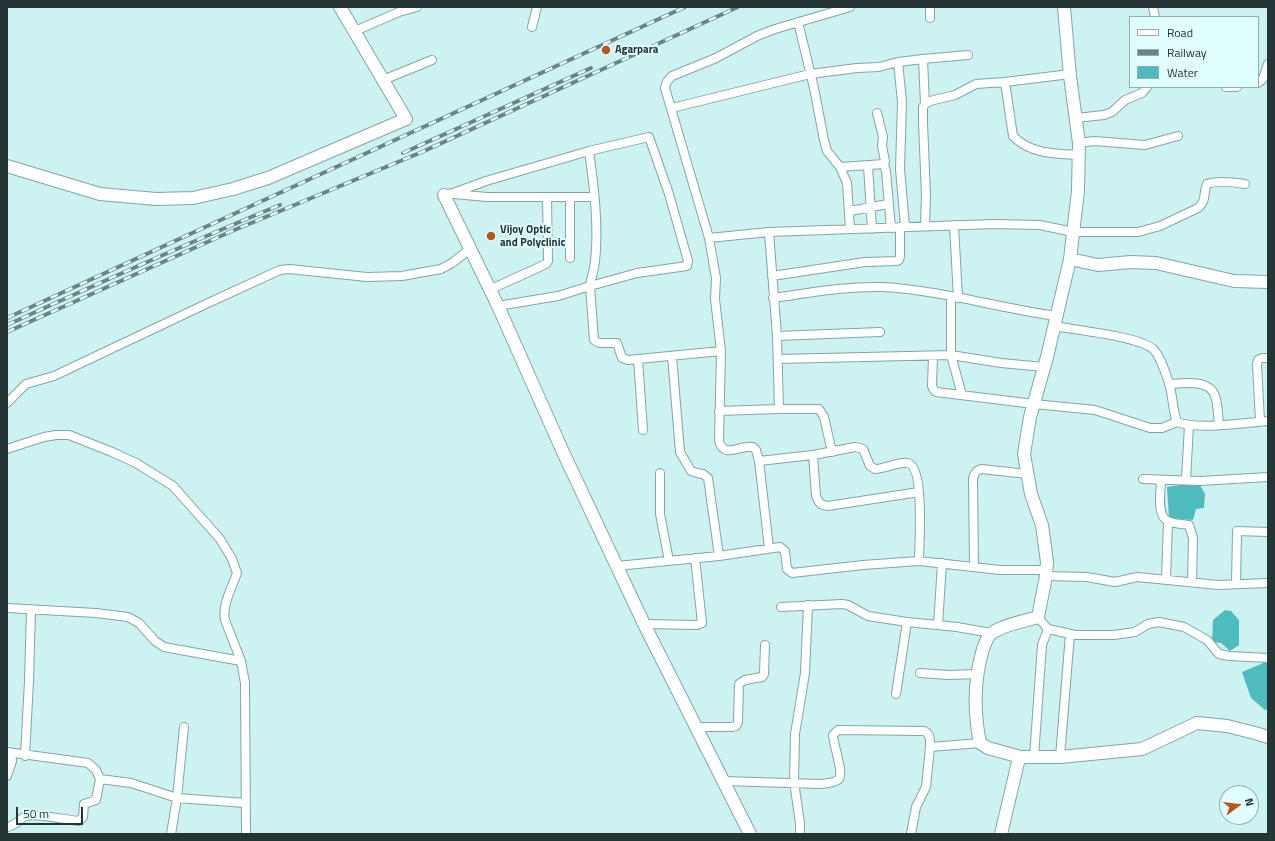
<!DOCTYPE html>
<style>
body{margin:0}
#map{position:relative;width:1275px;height:841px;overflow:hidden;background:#cdf2f2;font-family:"Titillium Web",sans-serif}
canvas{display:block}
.frame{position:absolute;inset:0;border:8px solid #253434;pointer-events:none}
.legend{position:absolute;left:1129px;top:16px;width:130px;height:72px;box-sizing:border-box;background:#e0fefe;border:1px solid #95adad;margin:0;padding:5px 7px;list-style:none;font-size:12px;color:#253434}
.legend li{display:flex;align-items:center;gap:8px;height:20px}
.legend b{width:20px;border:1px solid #95adad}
.north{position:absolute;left:1219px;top:785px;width:40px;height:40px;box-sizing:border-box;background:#e0fefe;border:1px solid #95adad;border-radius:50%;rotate:75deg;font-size:11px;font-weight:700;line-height:16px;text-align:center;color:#253434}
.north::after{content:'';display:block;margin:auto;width:14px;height:18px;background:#b8561a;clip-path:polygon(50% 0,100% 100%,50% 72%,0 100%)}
.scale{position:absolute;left:16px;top:807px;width:67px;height:18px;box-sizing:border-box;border:2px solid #253434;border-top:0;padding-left:5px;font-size:12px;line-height:14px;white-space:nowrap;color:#253434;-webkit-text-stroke:3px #e0fefe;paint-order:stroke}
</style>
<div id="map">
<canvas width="1275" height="841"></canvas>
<div class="frame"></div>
<ul class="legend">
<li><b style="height:5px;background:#fff"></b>Road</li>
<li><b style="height:5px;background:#6b8484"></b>Railway</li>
<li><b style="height:11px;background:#4ebbbe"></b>Water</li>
</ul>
<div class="north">N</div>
<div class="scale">50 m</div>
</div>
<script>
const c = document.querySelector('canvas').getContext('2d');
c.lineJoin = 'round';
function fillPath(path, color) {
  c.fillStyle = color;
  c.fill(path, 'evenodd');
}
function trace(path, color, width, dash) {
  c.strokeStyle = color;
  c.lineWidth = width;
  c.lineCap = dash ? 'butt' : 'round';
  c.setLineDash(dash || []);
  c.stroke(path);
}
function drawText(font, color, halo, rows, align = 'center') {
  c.font = font + ' "Titillium Web",sans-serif';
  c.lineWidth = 4;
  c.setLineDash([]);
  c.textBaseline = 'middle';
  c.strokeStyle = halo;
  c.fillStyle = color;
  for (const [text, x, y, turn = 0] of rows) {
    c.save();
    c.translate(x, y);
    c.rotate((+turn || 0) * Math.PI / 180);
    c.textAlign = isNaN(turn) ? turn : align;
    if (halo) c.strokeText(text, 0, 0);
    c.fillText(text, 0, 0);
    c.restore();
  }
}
const water = new Path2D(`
 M 1198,482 L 1205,494 L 1204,508 L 1196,509 L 1193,520 L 1169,518 L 1167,487 Z
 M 1225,610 L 1231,611 L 1239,620 L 1239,645 L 1230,651 L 1221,643 L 1212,642 L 1213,620 Z
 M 1268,661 L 1268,709 L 1265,710 L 1251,698 L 1242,672 Z`);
const street = new Path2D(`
 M 930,7 L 930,18
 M 1153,7 L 1155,17
 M 798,22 L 814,88 L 824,140 L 827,151 L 840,167 L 847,183 L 850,229
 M 532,27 L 537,7
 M 355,31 L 399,12 L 417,7
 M 923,59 L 968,55
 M 898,62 L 923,59 L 925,104
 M 383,80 L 432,60
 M 1005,82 L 1070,74
 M 1258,83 L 1263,79 L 1268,64
 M 1226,87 L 1237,87
 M 672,108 L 810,74 L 857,68 L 879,67 L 898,62 L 902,102 L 900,169 L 905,226
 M 1076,118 L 1104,115 L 1112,112 L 1125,100 L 1142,93 L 1147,87
 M 1079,143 L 1094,141 L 1145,145 L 1178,136
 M 884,164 L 886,171 L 891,228
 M 868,166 L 872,229
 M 840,167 L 884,164 L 885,161 L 882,146 L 883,137 L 877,113
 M 454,194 L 487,197 L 594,197
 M 444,195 L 453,193 L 486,181 L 589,151 L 649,137 L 669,194 L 688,261 L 687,266 L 637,273 L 590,286 C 591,278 594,270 595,262 C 599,226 594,187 589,151
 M 570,197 L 570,258
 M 850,211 L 888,204
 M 925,225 L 926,196 L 923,122 L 923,107 L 925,104 L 930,101 L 955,95 L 976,84 L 1005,82 L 1013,136 C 1030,154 1056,154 1079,155
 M 954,225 L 958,298
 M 709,238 L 769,232 L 994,224 L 1040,225 L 1073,232 L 1138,232 L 1160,226 L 1198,208 C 1207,201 1203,192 1207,184 C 1219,180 1233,182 1245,184
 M 772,276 L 865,262 L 897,261 L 899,260 L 900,256 L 900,227
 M 489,290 L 546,264 L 548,261 L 547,197
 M 951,296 L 951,355 L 962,395
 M 773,298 C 809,293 846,286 882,287 C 941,290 998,308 1056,316
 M 498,306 L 558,296 L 590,286 L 594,340 L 599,343 L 617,343 L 622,358 L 628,360 L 721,351
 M 1054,326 C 1075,330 1138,336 1153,349 C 1161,357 1165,372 1169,383 C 1173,395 1172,409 1177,422 C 1196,430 1245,423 1268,421
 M 777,336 L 880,332
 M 672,356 L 680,452 L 691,471 L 697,473 L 703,474 L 708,478 L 719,556
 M 933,356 L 932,386 L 934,390 L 936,392 L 1034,404 L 1095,410 L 1150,428 L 1162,428 L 1177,422
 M 638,359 L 643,430
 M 778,359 L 951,355 L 1001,363 L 1044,367
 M 1169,384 C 1183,383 1210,379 1215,396 C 1218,404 1218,416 1219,424
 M 7,403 L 26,384 L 54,376 L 206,304 L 280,270 L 289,269 L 367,277 L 402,276 L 441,269 L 452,263 L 470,249
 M 779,409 L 819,409 L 824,417 L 832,452
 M 719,411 L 779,409 L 777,336 L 769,232
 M 1260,421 L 1257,364 L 1258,360 L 1262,358 L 1268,358
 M 7,449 L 44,437 L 56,435 L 69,435 L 112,452 L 136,463 L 173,486 L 220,539 L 232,559 L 237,573 C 232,588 222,604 225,620 L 241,661 L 245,683 L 246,834
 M 813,455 L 816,496 C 819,503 820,505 828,506 L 919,492
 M 759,461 L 813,455 L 855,447 L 863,449 L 870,466 L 875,469 C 885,469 900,461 908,463 C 925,467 919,546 919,561
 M 660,473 L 660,514 L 669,561
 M 1143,479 L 1200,481 L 1268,477
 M 1161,480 C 1161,490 1156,516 1168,521 C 1174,524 1183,524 1189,525 L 1193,538 L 1192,582
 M 1186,480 L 1189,425
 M 769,548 L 759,461 L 756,450 L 753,447 C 740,445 724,459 719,441 L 721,351 L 715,299 L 716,278 L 709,238 L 665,88 C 666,82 668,80 672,76 L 716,58 L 757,36 L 775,29 L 850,7
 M 617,566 L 719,556 L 780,547 L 785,551 L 787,569 L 792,573 L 863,565 L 919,561 L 1000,570 L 1047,570
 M 974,566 L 973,478 C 975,473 976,470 982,469 L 1027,474
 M 1046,576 L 1087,577 L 1115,582 L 1137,577 L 1218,585 L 1268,583
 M 1166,579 L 1168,521
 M 1236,584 L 1237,531 L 1268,532
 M 781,607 L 842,604 L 848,605 L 868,616 L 907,622
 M 7,608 L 96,613 L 128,617 L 139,623 L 155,641 L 164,647 L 241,661
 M 1038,617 L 1048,629 L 1075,635 L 1114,635 L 1135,632 L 1148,624 L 1159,622 L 1184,627 L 1207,640 L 1219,654 L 1229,656 L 1268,658
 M 644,624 L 697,625 L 702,623 L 695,558
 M 938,625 L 942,563
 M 920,673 L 949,675 L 977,674
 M 896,694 L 907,622 L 957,627 L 991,633
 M 695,727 L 732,727 L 736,726 L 738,722 L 739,684 L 745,680 L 762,677 L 764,674 L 765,645
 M 7,752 L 88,763 L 96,770 L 100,779
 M 25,756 L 29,681 L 31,609
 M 1034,757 L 1042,645 L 1048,629
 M 1060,757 L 1070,634
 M 7,776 L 12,761 L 11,753
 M 724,781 L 821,784 C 827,783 835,783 839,779 C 844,772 833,744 833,735 L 838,730 L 924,731 C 931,734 930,740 930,747 L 980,743
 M 7,827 C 15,826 19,819 26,816 C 35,813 67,820 79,821 L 83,817 L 84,804 L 96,800 L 100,779 L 131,783 L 177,798 L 245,803
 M 171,834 L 177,798 L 184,727
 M 800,834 L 800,823 L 794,782 L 795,734 L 805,673 L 808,605
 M 911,834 L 916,807 L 926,787 L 930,747`);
const secondary = new Path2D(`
 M 7,166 L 100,194 L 156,199 L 193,198 L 233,189 L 268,178 L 406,119 L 340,7
 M 444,195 L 498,306 L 563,452 L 644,624 L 750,834
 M 1070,259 L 1098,265 L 1131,262 L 1156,263 L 1234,281 L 1268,282
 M 1018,757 L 1060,757 L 1142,749 L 1197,723 L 1227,726 L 1255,733 L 1268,737
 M 1001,834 L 1019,758 L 1017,756 L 988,748 L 980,743 C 974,713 974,679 983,649 C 985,644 987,636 992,633 C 1002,625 1026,621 1038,617 L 1046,576 L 1047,562 L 1042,525 L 1031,494 L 1024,454 L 1030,417 L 1047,357 L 1070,259 L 1078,191 L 1079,143 L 1070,76 L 1064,7`);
const rail = new Path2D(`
 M 403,153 L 591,68
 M 7,318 L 685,7
 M 7,325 C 97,284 188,243 280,205
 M 7,332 L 232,231 L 422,152 L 738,7`);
const markers = [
 [606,50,5,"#b8561a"],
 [491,236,5,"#b8561a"]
];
const poiNames = [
 ["Agarpara",615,50],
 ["Vijoy Optic",500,230],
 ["and Polyclinic",500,243]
];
fillPath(water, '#4ebbbe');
trace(street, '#82a5a5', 10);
trace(secondary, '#82a5a5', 14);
trace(street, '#fff', 8);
trace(secondary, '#fff', 12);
trace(rail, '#6b8484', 4);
trace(rail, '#e0fefe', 2.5, [8]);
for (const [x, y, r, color] of markers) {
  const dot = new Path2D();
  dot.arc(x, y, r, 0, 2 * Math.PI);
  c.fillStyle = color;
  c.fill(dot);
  trace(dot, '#e0fefe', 1.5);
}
drawText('bold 11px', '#253434', '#e0fefe', poiNames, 'left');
</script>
